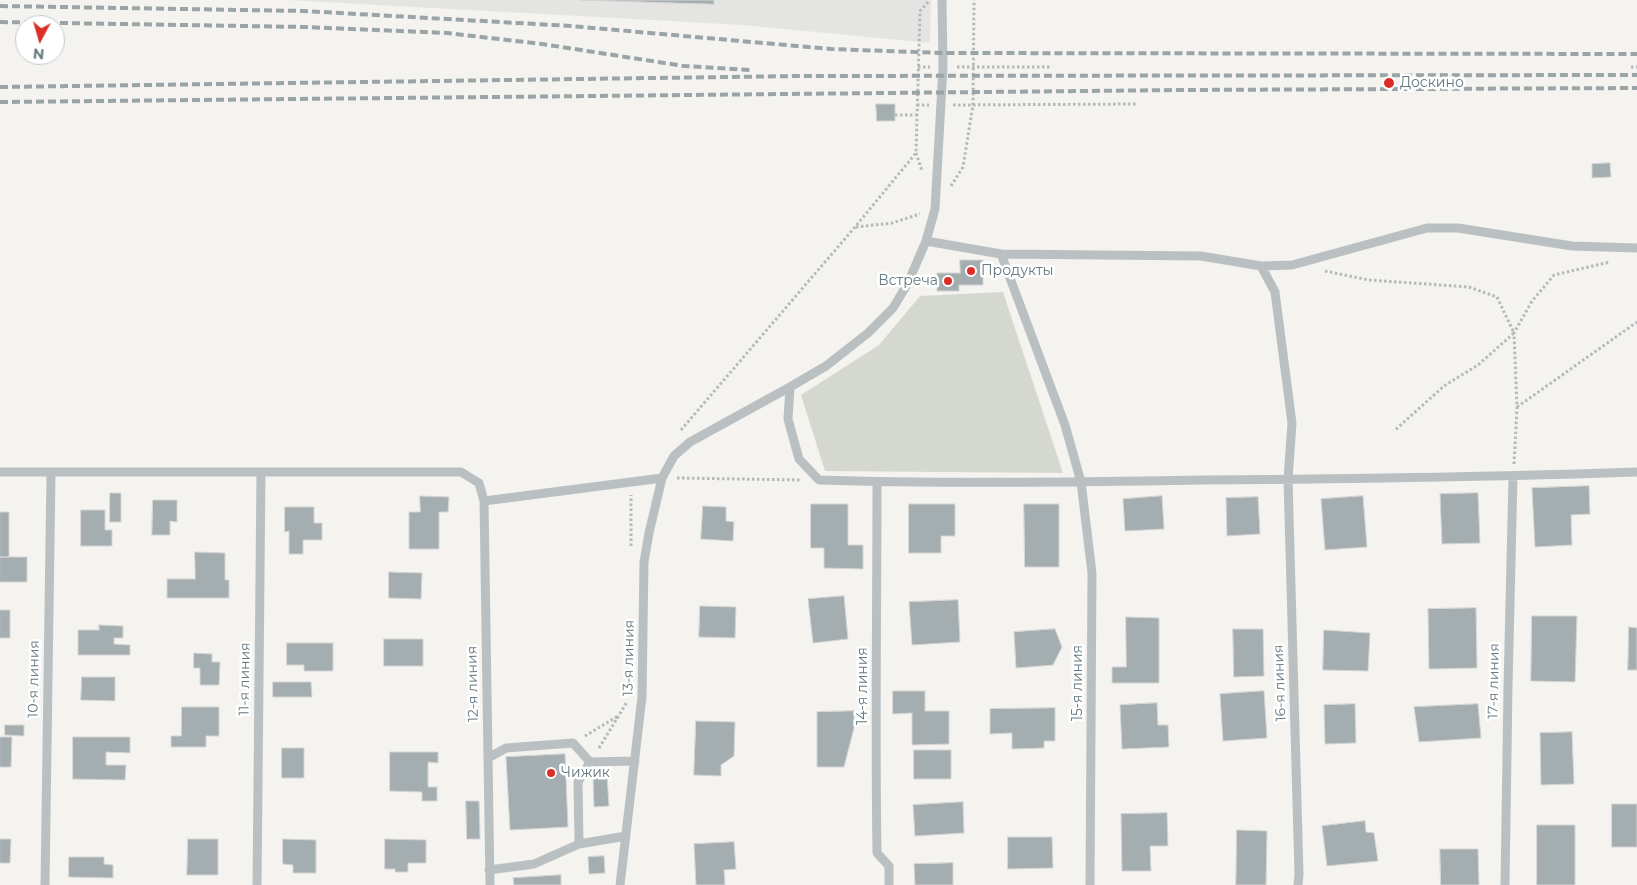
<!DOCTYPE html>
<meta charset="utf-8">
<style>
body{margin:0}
#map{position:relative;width:1637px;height:885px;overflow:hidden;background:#f4f3f0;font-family:Montserrat,sans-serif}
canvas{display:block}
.north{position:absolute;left:15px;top:15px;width:50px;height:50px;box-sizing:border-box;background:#fff;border:1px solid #c1c9cc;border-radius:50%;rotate:186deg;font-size:14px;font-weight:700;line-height:20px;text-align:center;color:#647980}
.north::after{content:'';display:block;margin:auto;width:18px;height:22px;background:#dc2e27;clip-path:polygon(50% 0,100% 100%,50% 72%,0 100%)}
</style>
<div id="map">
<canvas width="1637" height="885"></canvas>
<div class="north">N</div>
</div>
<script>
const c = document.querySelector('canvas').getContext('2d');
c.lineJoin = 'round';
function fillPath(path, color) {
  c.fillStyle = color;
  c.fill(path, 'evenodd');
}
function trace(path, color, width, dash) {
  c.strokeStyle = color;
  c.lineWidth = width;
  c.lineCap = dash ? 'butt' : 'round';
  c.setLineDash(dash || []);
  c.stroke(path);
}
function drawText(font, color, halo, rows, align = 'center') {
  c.font = font + ' Montserrat,sans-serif';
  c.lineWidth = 5;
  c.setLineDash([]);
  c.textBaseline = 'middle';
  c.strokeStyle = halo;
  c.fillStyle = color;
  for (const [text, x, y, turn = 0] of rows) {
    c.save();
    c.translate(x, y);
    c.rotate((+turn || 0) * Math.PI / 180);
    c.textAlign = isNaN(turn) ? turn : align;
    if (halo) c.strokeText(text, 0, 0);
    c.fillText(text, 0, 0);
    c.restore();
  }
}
const built = new Path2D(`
 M 286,0 L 931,0 L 930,43 L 743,25 Z`);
const green = new Path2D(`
 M 1003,292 L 1063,473 L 825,471 L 801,395 L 879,345 L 920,296 Z`);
const building = new Path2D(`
 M 581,0 L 714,0 L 714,4 Z
 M 876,104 L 895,104 L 895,121 L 877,121 Z
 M 1610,163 L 1611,177 L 1592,178 L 1592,164 Z
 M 960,260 L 983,260 L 983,285 L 959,285 L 959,291 L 937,291 L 937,273 L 960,273 Z
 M 1589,486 L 1590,514 L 1571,515 L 1572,545 L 1535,547 L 1532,488 Z
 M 110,493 L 121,493 L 121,522 L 110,522 Z
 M 1478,493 L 1480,543 L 1442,544 L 1440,494 Z
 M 420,496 L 449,497 L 448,512 L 439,512 L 439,549 L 409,549 L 409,512 L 420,512 Z
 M 1162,496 L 1164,529 L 1125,531 L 1123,499 Z
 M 1363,496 L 1367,547 L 1325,550 L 1321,499 Z
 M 1258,497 L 1260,534 L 1227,536 L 1226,498 Z
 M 153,500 L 177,500 L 177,522 L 170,521 L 170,535 L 152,535 Z
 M 811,504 L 848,504 L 848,545 L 863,545 L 863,569 L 824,568 L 824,548 L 811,548 Z
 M 909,504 L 955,504 L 955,536 L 941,536 L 941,553 L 909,553 Z
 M 1024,504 L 1059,504 L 1059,567 L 1025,567 Z
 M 703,506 L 726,507 L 726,521 L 734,522 L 733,541 L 701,539 Z
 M 285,507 L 314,507 L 314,523 L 322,523 L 322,540 L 303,540 L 303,554 L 289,554 L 289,531 L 285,532 Z
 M 81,510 L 105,510 L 105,530 L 112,530 L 112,546 L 81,546 Z
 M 0,512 L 9,512 L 9,557 L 0,557 Z
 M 195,552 L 225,553 L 225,580 L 229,580 L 229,598 L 167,598 L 167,579 L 195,579 Z
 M 0,557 L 27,557 L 27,582 L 0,582 Z
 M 389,572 L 422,573 L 421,599 L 389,598 Z
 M 844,596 L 848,639 L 813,643 L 808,599 Z
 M 958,600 L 960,642 L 912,645 L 909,602 Z
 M 700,606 L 736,607 L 735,638 L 699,637 Z
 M 1476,608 L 1477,668 L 1429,669 L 1428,609 Z
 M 0,610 L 10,610 L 10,638 L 0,638 Z
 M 1532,616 L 1577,616 L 1575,682 L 1531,681 Z
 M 1126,617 L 1159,618 L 1159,683 L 1112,683 L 1112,667 L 1126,667 Z
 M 99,625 L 123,626 L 123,638 L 114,638 L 114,644 L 130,645 L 130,655 L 78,655 L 78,630 L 99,630 Z
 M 1629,627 L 1637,628 L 1637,670 L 1628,670 Z
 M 1055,629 L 1062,647 L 1053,665 L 1016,668 L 1014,632 Z
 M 1233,629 L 1263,629 L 1264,676 L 1234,677 Z
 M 1324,630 L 1370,633 L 1368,671 L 1323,670 Z
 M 384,639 L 423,639 L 423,666 L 384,666 Z
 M 287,643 L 333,643 L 333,671 L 304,671 L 304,665 L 287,665 Z
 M 194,653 L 212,654 L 212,662 L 220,662 L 219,685 L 200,685 L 200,668 L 194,668 Z
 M 82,677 L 115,677 L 115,701 L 81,700 Z
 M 273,682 L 311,682 L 312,697 L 273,697 Z
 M 893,691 L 925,691 L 925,711 L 949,711 L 949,744 L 912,745 L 912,713 L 893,714 Z
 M 1264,691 L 1267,738 L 1223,741 L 1220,694 Z
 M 1157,703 L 1158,725 L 1168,725 L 1169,747 L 1122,749 L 1120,705 Z
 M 1355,704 L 1356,743 L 1325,744 L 1324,705 Z
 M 1478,704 L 1481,738 L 1419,742 L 1414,707 Z
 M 182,707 L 219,707 L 219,736 L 206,736 L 206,747 L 171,747 L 171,736 L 181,736 Z
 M 1055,708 L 1055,741 L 1044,741 L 1044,748 L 1012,749 L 1012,733 L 990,734 L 990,709 Z
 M 854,711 L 854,728 L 844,767 L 817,767 L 817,712 Z
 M 696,721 L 735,722 L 734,756 L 721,765 L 721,776 L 694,775 Z
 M 5,725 L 24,725 L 24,736 L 5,735 Z
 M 1572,732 L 1574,784 L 1541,785 L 1540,733 Z
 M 0,737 L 12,737 L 11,767 L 0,767 Z
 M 73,737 L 130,737 L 130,753 L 106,752 L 106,765 L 126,765 L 125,780 L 73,779 Z
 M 282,748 L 304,748 L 304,778 L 282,778 Z
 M 914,750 L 951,750 L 951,779 L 914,779 Z
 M 390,752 L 438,752 L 438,763 L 428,762 L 428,787 L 437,787 L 437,801 L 422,801 L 422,792 L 390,791 Z
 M 565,754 L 568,827 L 510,830 L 506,757 Z
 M 607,775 L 609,806 L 594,807 L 593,776 Z
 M 466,801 L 479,801 L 480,839 L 467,839 Z
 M 963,802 L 964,833 L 915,836 L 913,805 Z
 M 1612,804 L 1637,804 L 1637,847 L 1612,847 Z
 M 1167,813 L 1168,846 L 1150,846 L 1151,871 L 1122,871 L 1121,814 Z
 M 1365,821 L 1366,832 L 1374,833 L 1378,861 L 1327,866 L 1322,826 Z
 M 1537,825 L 1575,825 L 1575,885 L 1537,885 Z
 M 1237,830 L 1267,831 L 1266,885 L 1236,885 Z
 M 1008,837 L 1052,837 L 1053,868 L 1008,869 Z
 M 0,839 L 11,839 L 10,863 L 0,863 Z
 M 188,839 L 218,839 L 218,875 L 187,875 Z
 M 283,839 L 316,840 L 316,873 L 293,873 L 293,865 L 283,864 Z
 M 385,839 L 426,840 L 426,863 L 408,863 L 408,872 L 395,872 L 395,869 L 385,869 Z
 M 734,842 L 736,869 L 724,870 L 725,885 L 696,885 L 694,844 Z
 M 1440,849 L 1478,849 L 1479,885 L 1441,885 Z
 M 604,856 L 605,873 L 589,874 L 588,857 Z
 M 69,857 L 104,857 L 104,864 L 113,865 L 113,878 L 69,877 Z
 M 953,863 L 953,885 L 915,885 L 914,864 Z
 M 561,875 L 561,885 L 514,885 L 513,878 Z`);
const path = new Path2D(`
 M 918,67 L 930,67
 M 957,67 L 1051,67
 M 1631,67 L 1637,67
 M 917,105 L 929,105
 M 953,105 L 1137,104
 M 895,115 L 917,115
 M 916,153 L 922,171
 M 951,186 L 963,167 L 973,105 L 974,0
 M 856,227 L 892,223 L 920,214
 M 1325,271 L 1369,280 L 1469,287 L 1497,297 L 1514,333 L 1478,365 L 1444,386 L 1394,431
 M 1517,407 L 1637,322
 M 681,430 L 855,227 L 916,153 L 920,11 L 929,1
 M 1514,464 L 1517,408 L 1514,333 L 1532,301 L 1554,275 L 1610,262
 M 677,478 L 801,480
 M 631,546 L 631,495
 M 585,736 L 618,716
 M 599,748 L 627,702`);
const minor = new Path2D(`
 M 926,241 L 1001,254 L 1201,256 L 1261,266 L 1292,265 L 1427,228 L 1458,228 L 1572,246 L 1637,248
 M 1001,254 L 1065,425 L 1081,482 L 1092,573 L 1090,885
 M 1261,266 L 1275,292 L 1292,423 L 1288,479 L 1299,874 L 1298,885
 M 790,387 L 788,419 L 799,459 L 819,480 C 948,484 1077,482 1205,480 C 1349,479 1493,477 1637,472
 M 0,472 L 461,472 L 479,483 L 484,501 L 490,885
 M 877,482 C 877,606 875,729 877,853 L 889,866 L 889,885
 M 484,501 L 662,478
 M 488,758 L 506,748 L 573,743 L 590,762 L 635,761
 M 579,844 L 578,782 L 590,762
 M 489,870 L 534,864 L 579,844 L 626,836
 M 45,885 L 51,473
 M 257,885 L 261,473
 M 620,885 L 642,697 L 644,562 L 649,533 L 662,478 L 674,456 L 690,442 L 790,387 L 826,366 L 868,333 L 893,308 L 908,283 L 926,241 L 935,209 L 943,67 L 942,0
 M 1505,885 L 1508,687 L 1513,477`);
const rail = new Path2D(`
 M 0,6 L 304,11 L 571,26 L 831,49 L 943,53 L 1637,54
 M 0,22 L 305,27 L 447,33 L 542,44 L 684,66 L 750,70
 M 0,87 L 798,76 L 1637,75
 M 0,102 L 1180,90 L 1637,88`);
const markers = [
 [1389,83,6,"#dc2e27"],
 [971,271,5,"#dc2e27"],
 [948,281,5,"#dc2e27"],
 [551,773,5,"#dc2e27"]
];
const poiNames = [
 ["Доскино",1400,83],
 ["Продукты",981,271],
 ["Встреча",938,281,"right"],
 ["Чижик",561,773]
];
const streetNames = [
 ["13-я линия",629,658,-89],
 ["10-я линия",34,679,-89],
 ["11-я линия",245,679,-89],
 ["17-я линия",1494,681,-89],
 ["15-я линия",1078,683,-90],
 ["16-я линия",1280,683,-92],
 ["12-я линия",473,684,-91],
 ["14-я линия",863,686,-90]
];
fillPath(built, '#e4e5e3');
fillPath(green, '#d4d8cf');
fillPath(building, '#a4aeb1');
trace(building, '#d5d4d3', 1);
trace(path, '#b5b9ba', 3, [2.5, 2.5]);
trace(minor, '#bac0c2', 9);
trace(rail, '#9aa4a7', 4, [8, 4]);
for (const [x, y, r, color] of markers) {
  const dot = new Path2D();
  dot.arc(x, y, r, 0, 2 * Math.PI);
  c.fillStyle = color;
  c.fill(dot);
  trace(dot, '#fff', 2);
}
drawText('14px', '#647980', '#fff', poiNames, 'left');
drawText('14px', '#647980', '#fff', streetNames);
</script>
